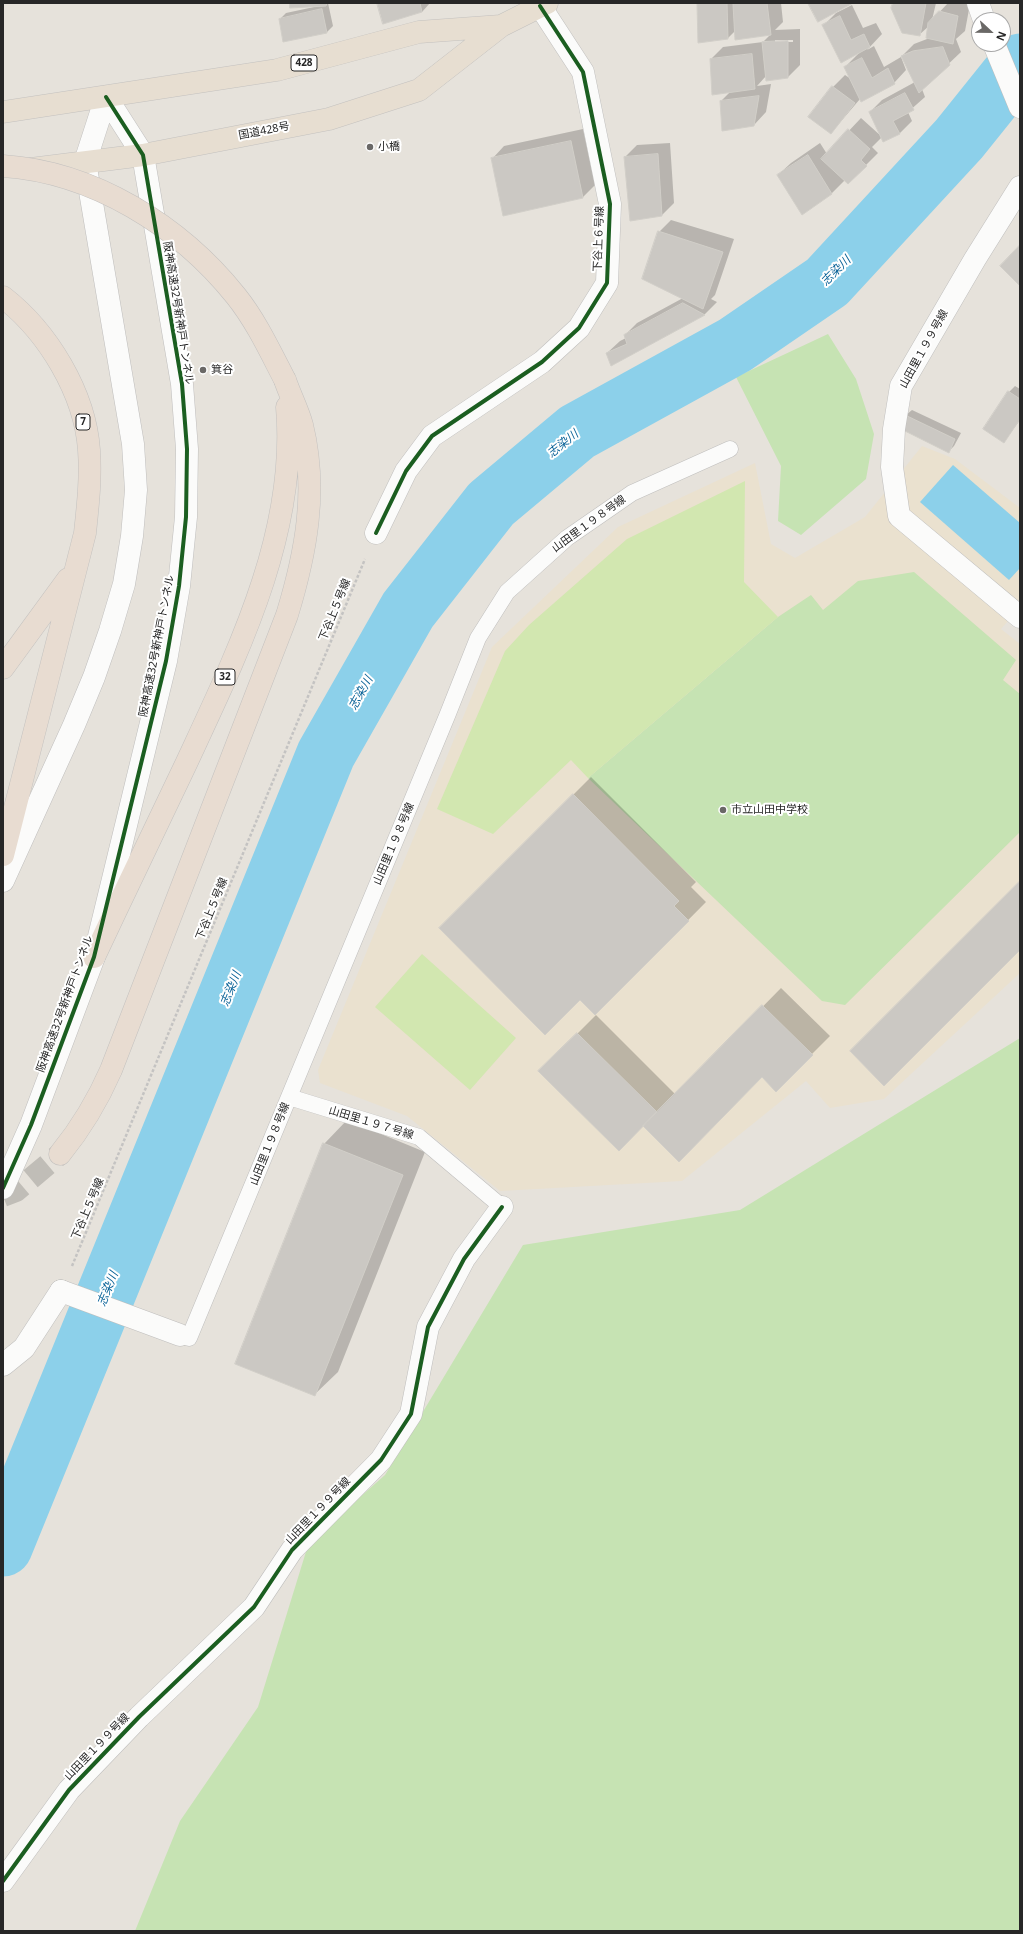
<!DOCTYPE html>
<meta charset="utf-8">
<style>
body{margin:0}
#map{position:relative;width:1023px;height:1934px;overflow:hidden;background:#e6e2db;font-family:"Noto Sans",sans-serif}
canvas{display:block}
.frame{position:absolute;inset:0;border:4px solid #272727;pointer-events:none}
.north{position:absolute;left:971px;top:12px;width:40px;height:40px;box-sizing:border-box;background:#fff;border:1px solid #a9a9a9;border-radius:50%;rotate:112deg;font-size:11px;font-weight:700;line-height:16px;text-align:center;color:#272727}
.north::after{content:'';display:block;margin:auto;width:14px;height:18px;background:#6a6866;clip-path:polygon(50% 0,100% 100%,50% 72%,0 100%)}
</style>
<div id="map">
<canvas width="1023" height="1934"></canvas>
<div class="frame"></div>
<div class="north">N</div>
</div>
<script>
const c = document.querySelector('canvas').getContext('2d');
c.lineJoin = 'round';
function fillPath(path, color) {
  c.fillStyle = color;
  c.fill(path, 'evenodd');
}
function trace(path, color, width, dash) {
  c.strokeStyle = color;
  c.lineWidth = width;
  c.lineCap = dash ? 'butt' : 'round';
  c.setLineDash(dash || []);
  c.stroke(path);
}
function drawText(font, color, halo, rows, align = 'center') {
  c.font = font + ' "Noto Sans","Noto Sans JP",sans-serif';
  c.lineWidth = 4;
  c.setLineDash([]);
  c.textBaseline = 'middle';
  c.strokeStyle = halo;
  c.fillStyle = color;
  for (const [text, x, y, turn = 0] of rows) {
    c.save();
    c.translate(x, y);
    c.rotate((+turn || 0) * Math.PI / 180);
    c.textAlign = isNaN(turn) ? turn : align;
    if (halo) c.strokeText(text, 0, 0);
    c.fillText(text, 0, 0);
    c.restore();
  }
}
const education = new Path2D(`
 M 922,446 L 955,459 L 1020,508 L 1020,607 L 1001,629 L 1020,644 L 1020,973 L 884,1099 L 830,1108 L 806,1081 L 682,1181 L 500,1191 L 407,1116 L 320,1083 L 318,1070 L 492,647 L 618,527 L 755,463 L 771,544 L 795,558 L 865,517 Z`);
const green = new Path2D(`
 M 828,334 L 856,379 L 874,434 L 866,479 L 801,535 L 778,521 L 781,466 L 736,377 Z
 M 914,572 L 1016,660 L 1003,680 L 1020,694 L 1020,832 L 845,1005 L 822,1001 L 588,778 L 778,617 L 811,595 L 823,610 L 858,581 Z
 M 1020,1038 L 1020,1931 L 135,1931 L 180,1821 L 258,1707 L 309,1542 L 385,1475 L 523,1245 L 740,1210 Z`);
const pitch = new Path2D(`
 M 745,481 L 744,582 L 778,617 L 588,778 L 571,760 L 493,834 L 437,809 L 505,651 L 529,625 L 627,539 Z
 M 422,954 L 516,1038 L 470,1090 L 375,1007 Z`);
const water = new Path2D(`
 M 953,465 L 1020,523 L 1020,568 L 1009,580 L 920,502 Z`);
const shadow = new Path2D(`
 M 291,3 L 328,3 L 333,26 L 327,32 L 284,41 L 280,19 L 286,13 L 314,7 Z
 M 378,3 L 430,3 L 422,12 Z
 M 699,3 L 781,3 L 783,22 L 775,30 L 800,29 L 800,65 L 788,77 L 766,76 L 757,86 L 771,84 L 766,112 L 754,125 L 721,101 L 731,91 L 711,59 L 723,47 L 763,42 L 771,34 L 736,39 L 735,31 L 728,38 L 699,42 ZM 775,40 L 793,40 L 793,42 L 775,42 Z
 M 894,3 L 936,3 L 932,20 L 948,3 L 970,4 L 965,31 L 956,39 L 961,52 L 922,89 L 925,97 L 908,112 L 912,121 L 900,133 L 883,141 L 882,137 L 872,147 L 878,153 L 848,183 L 845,180 L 832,193 L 802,213 L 778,175 L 791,163 L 820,143 L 827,154 L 861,118 L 881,136 L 870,112 L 882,100 L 915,82 L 902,56 L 901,57 L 906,70 L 894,83 L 860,99 L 831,133 L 833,87 L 845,75 L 851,79 L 845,67 L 860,52 L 823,26 L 836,13 L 852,5 L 863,28 L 876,23 L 882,34 L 867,50 L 874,46 L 884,67 L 901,57 L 914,44 L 927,39 L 929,26 L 919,35 Z
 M 583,129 L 595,185 L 583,197 L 492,159 L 504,146 Z
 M 670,143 L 674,203 L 662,215 L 625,157 L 637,145 Z
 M 671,220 L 734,239 L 715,295 L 711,299 L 717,302 L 705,314 L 612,365 L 607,353 L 620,341 L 626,338 L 625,335 L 637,323 L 683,298 L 659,232 Z
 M 1015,386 L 1020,389 L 1020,420 L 1004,442 L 1009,392 Z
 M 912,410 L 961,433 L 954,446 L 948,452 L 906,415 Z
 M 591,777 L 696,882 L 691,887 L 706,902 L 595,1014 L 580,998 L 440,928 Z
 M 781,988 L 830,1036 L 776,1090 L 762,1076 L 644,1125 L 540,1071 L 596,1015 L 676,1095 Z
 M 347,1120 L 425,1152 L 338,1372 L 314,1395 L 324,1144 Z`);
const river = new Path2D(`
 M 3,1547 L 326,754 L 408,610 L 491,504 L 577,432 L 735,345 L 827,282 L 959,139 L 1020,63`);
const building = new Path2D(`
 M 290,3 L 327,3 L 326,6 L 290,8 Z
 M 377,3 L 420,3 L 422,12 L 383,24 Z
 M 727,3 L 728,39 L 698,43 L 697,4 Z
 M 747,3 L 767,3 L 771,35 L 735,40 L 733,4 Z
 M 808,3 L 853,3 L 818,22 Z
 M 893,3 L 926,3 L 920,36 L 902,33 L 891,8 Z
 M 322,9 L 327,33 L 283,42 L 279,19 Z
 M 939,11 L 958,16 L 953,44 L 926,38 L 928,23 Z
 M 840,16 L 851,40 L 864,34 L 870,47 L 841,63 L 822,25 Z
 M 788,41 L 788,78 L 766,81 L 762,42 Z
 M 943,47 L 950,65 L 919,93 L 901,56 L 913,51 Z
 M 752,54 L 755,89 L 712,95 L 710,59 Z
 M 862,58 L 872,78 L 888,68 L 895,84 L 861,102 L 844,67 Z
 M 832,86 L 855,103 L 831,134 L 808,117 Z
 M 905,93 L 914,110 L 893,121 L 900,134 L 883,142 L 869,112 Z
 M 759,96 L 754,126 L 722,131 L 720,101 Z
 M 848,129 L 870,149 L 861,160 L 867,166 L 848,184 L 821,159 Z
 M 571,141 L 583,198 L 503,216 L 491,158 Z
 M 658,154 L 662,216 L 630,221 L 624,157 Z
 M 808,155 L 832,194 L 802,215 L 777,175 Z
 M 658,231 L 723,252 L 703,309 L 642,279 Z
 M 1020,245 L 1020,286 L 1000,266 Z
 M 683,303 L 705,315 L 611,366 L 606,353 L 627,344 L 624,335 Z
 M 1008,391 L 1020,399 L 1020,419 L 1004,443 L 983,429 Z
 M 905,415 L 955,439 L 949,453 L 899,428 Z
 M 573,794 L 679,901 L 674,906 L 689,921 L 595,1015 L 580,1000 L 545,1035 L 439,928 Z
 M 1020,881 L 1020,950 L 884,1086 L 850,1051 Z
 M 762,1005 L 813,1055 L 776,1092 L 762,1077 L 679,1162 L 643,1126 Z
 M 577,1033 L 657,1112 L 619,1151 L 538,1071 Z
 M 323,1143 L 403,1175 L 315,1396 L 235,1364 Z`);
const motorwayTunnel = new Path2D(`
 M 3,1196 L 16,1191 L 60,1154`);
const path = new Path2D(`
 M 72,1266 L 365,559`);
const service = new Path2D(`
 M 289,1097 L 419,1137 L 502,1207
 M 180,1335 L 189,1338 L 447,716 L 478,638 L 507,592 L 567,538 L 632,493 L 730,449`);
const minor = new Path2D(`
 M 978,3 L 984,20
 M 994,44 L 1020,107
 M 1020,187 L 975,259 L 901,386 L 894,429 L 892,467 L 899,516 L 1020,617
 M 376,533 L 406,471 L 432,436 L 542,362 L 579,328 L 607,283 L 610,204 L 583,72 L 540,6
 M 61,1291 L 180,1335
 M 3,1881 L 69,1790 L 139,1717 L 254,1607 L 292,1550 L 381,1460 L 411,1414 L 428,1327 L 464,1259 L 502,1207`);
const tertiary = new Path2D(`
 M 3,881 L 74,725 L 94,677 L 110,631 L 124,584 L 132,536 L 136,490 L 133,444 L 85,162 L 106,97
 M 3,1188 L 31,1125 L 94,957 L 166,661 L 179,586 L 186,517 L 187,449 L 182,384 L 143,155 L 106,97
 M 3,1365 L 24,1348 L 61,1291`);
const trunk = new Path2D(`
 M 3,112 L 277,70 L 419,32 L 501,26
 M 31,169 L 143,155 L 329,119 L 419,90 L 501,26 L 547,3`);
const motorway = new Path2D(`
 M 3,297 C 48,332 85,393 89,450 C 91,478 88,505 85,533 L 3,855
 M 3,668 L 68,579
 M 94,957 C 124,893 155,829 185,766 C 237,654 298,533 287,407
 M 60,1154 C 82,1127 97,1102 111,1070 L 287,615 C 306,553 318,490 302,425 C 298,410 290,395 285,380`);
const motorwayBridge = new Path2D(`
 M 3,166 C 94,172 180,226 236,296 C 256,321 270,351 285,380`);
const cycleway = new Path2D(`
 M 376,533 L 406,471 L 432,436 L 542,362 L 579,328 L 607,283 L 610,204 L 583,72 L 540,6
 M 3,1188 L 31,1125 L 94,957 L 166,661 L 179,586 L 186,517 L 187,449 L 182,384 L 143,155 L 106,97
 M 3,1881 L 69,1790 L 139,1717 L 254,1607 L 292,1550 L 381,1460 L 411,1414 L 428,1327 L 464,1259 L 502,1207`);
const markers = [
 [370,147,4,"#6a6866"],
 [203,370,4,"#6a6866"],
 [723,810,4,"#6a6866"]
];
const shields = [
 [304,63,26],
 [83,422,14],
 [225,677,20]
];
const shieldNames = [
 ["428",304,63],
 ["7",83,422],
 ["32",225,677]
];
const streetNames = [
 ["国道428号",264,131,-11],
 ["下谷上６号線",599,239,-88],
 ["阪神高速32号新神戸トンネル",178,313,81],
 ["山田里１９９号線",924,349,-61],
 ["山田里１９８号線",589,524,-36],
 ["下谷上５号線",335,610,-68],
 ["阪神高速32号新神戸トンネル",157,646,-79],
 ["山田里１９８号線",394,844,-67],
 ["下谷上５号線",212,909,-68],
 ["阪神高速32号新神戸トンネル",65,1004,-70],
 ["山田里１９７号線",371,1123,17],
 ["山田里１９８号線",270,1144,-68],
 ["下谷上５号線",88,1209,-67],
 ["山田里１９９号線",318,1511,-46],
 ["山田里１９９号線",97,1747,-46]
];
const poiNames = [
 ["小橋",378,147],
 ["箕谷",211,370],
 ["市立山田中学校",731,810]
];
const waterNames = [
 ["志染川",836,271,-45],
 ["志染川",563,444,-39],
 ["志染川",361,693,-61],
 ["志染川",231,989,-68],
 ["志染川",108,1289,-68]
];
fillPath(education, '#eae1cf');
fillPath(green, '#c6e3b3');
fillPath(pitch, '#d2e7b0');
fillPath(water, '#8cd0ea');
fillPath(shadow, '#0003');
trace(river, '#8cd0ea', 59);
fillPath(building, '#cbc8c3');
trace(building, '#d1cec8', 1);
trace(motorwayTunnel, '#c0bdb7', 22, [22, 11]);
trace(service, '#bfbebd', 17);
trace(minor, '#bfbebd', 23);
trace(tertiary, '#bfbebd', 23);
trace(trunk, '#c3c1bf', 23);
trace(motorway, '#c3c1bf', 23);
trace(path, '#c4c3c2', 2.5, [3, 2]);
trace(service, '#fbfbfa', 16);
trace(minor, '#fbfbfa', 22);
trace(tertiary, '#fbfbfa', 22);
trace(trunk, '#e7ded1', 22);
trace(motorway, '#e8dcd1', 22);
trace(motorwayBridge, '#c3c1bf', 23, []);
trace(motorwayBridge, '#e8dcd1', 22);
trace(cycleway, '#1b5e20', 4);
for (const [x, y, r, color] of markers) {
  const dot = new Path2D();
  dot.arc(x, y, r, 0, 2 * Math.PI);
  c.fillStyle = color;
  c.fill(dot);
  trace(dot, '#fff', 1.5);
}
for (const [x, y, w] of shields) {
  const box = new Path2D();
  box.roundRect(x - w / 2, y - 8, w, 16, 3);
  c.fillStyle = '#fff';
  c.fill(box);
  trace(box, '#272727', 1);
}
drawText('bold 10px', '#272727', null, shieldNames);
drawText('11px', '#272727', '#fff', streetNames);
drawText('11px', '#272727', '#fff', poiNames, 'left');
drawText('italic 12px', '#0a6398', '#fff', waterNames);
</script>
